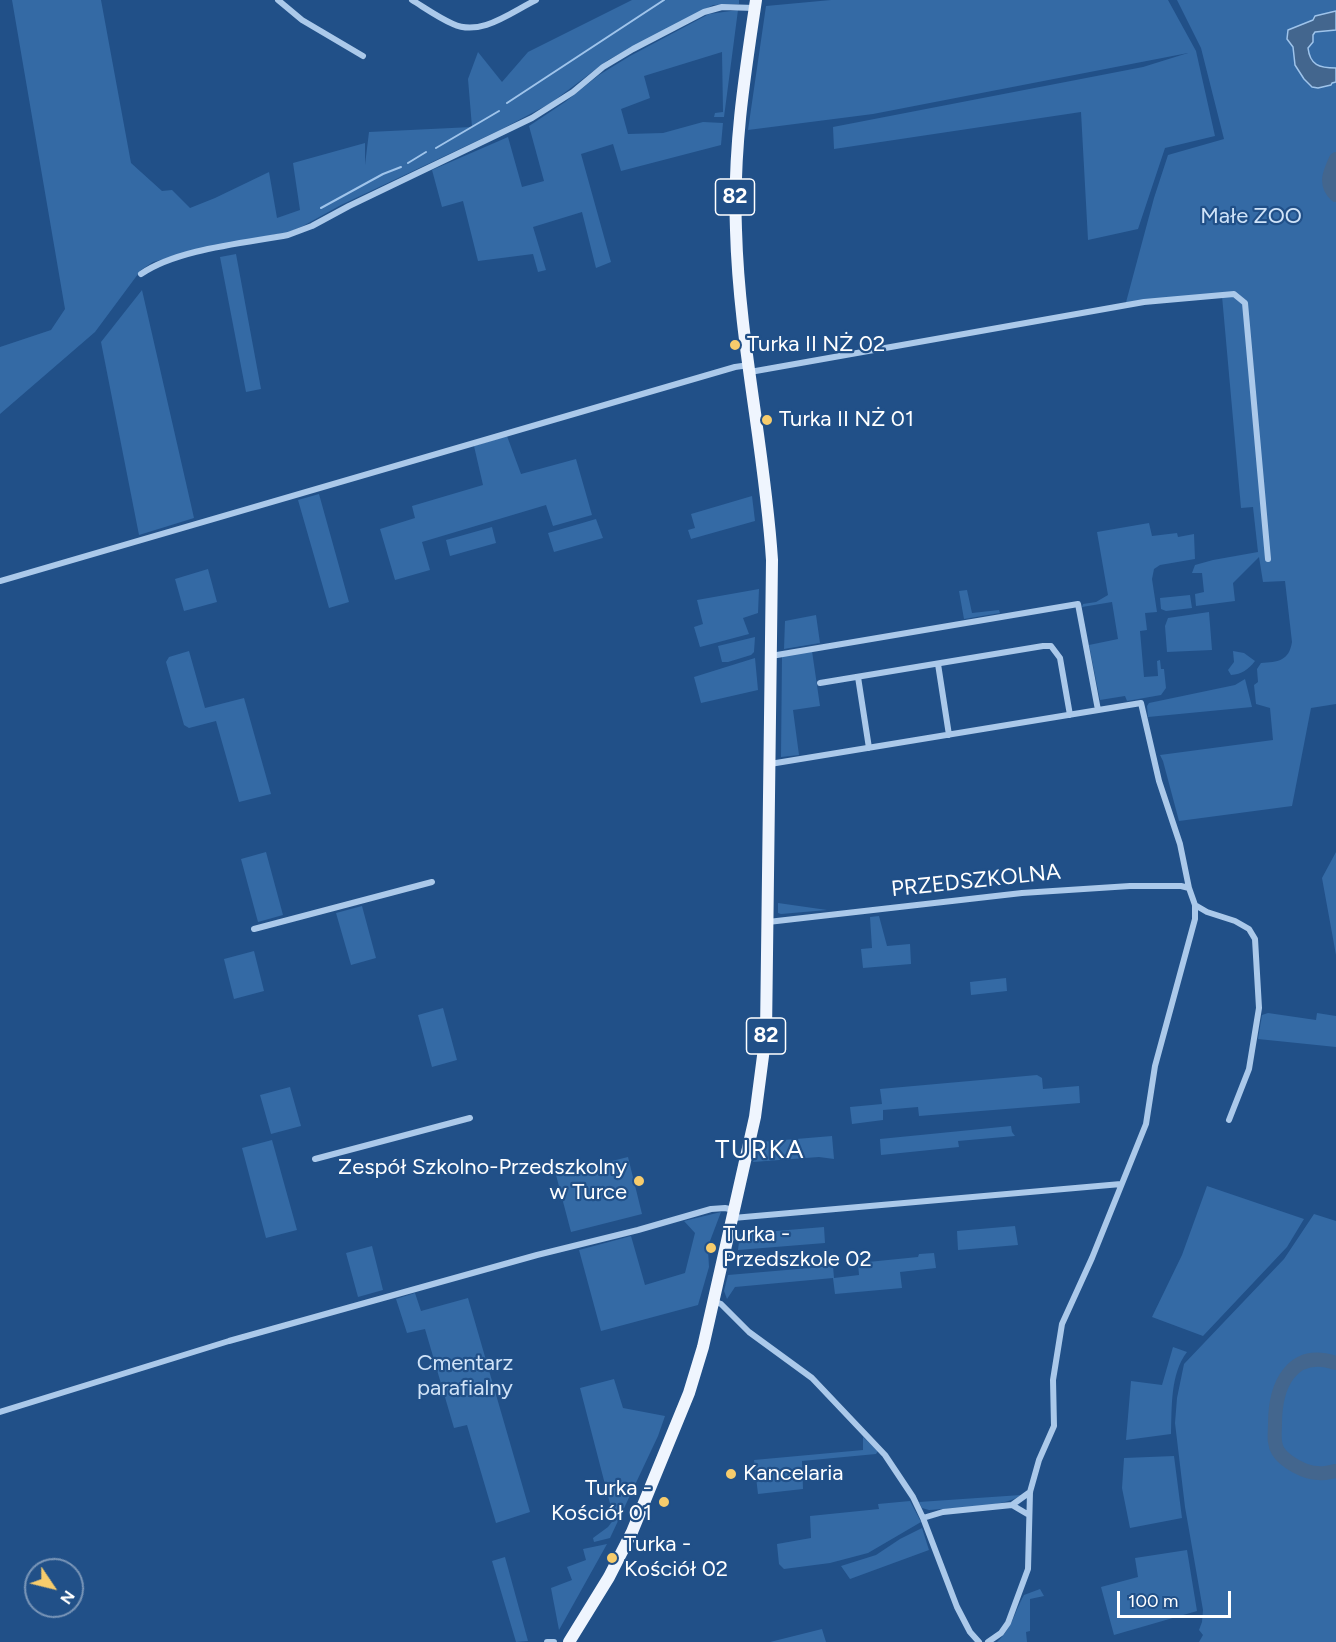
<!DOCTYPE html>
<meta charset="utf-8">
<style>
body{margin:0}
#map{position:relative;width:1336px;height:1642px;overflow:hidden;background:#215088;font-family:Figtree,sans-serif}
canvas{display:block}
.north{position:absolute;left:24px;top:1558px;width:60px;height:60px;box-sizing:border-box;background:#215088;border:2px solid #7a96b8;border-radius:50%;rotate:125deg;font-size:16px;font-weight:700;line-height:24px;text-align:center;color:#fff}
.north::after{content:'';display:block;margin:auto;width:21px;height:27px;background:#f7cc6c;clip-path:polygon(50% 0,100% 100%,50% 72%,0 100%)}
.scale{position:absolute;left:1117px;top:1591px;width:114px;height:27px;box-sizing:border-box;border:3px solid #fff;border-top:0;padding-left:8px;font-size:18px;line-height:21px;white-space:nowrap;color:#fff;-webkit-text-stroke:4px #215088;paint-order:stroke}
</style>
<div id="map">
<canvas width="1336" height="1642"></canvas>
<div class="north">N</div>
<div class="scale">100 m</div>
</div>
<script>
const c = document.querySelector('canvas').getContext('2d');
c.lineJoin = 'round';
function fillPath(path, color) {
  c.fillStyle = color;
  c.fill(path, 'evenodd');
}
function trace(path, color, width, dash) {
  c.strokeStyle = color;
  c.lineWidth = width;
  c.lineCap = dash ? 'butt' : 'round';
  c.setLineDash(dash || []);
  c.stroke(path);
}
function drawText(font, color, halo, rows, align = 'center') {
  c.font = font + ' Figtree,sans-serif';
  c.lineWidth = 4.5;
  c.setLineDash([]);
  c.textBaseline = 'middle';
  c.strokeStyle = halo;
  c.fillStyle = color;
  for (const [text, x, y, turn = 0] of rows) {
    c.save();
    c.translate(x, y);
    c.rotate((+turn || 0) * Math.PI / 180);
    c.textAlign = isNaN(turn) ? turn : align;
    if (halo) c.strokeText(text, 0, 0);
    c.fillText(text, 0, 0);
    c.restore();
  }
}
const green = new Path2D(`
 M 12,0 L 101,0 L 131,163 L 162,191 L 172,190 L 190,208 L 215,198 L 269,172 L 277,218 L 300,210 L 293,163 L 365,143 L 365,165 L 369,132 L 472,127 L 468,79 L 478,52 L 502,82 L 528,52 L 632,0 L 739,0 L 739,4 L 713,5 L 608,60 L 551,103 L 502,129 L 341,205 L 303,226 L 289,232 L 207,247 L 153,262 L 141,270 L 95,332 L 0,414 L 0,347 L 51,330 L 65,309 Z
 M 831,0 L 1168,0 L 1196,51 L 1215,136 L 1165,148 L 1138,229 L 1088,240 L 1081,112 L 834,149 L 833,127 L 1143,67 L 1188,53 L 873,114 L 748,130 L 766,6 Z
 M 1177,0 L 1336,0 L 1336,704 L 1311,708 L 1292,806 L 1179,821 L 1163,761 L 1160,755 L 1273,740 L 1270,708 L 1256,704 L 1254,685 L 1258,682 L 1257,669 L 1261,663 C 1278,662 1289,661 1292,642 L 1285,581 L 1263,582 L 1259,557 L 1233,583 L 1235,601 L 1196,606 L 1195,594 L 1204,592 L 1202,573 L 1192,573 L 1195,565 L 1213,560 L 1258,552 L 1253,507 L 1241,508 L 1222,296 L 1125,306 L 1154,198 L 1168,155 L 1224,139 L 1201,48 Z
 M 738,10 L 724,117 L 714,117 L 715,113 L 723,112 L 722,52 L 644,76 L 650,98 L 621,109 L 628,134 L 663,133 L 703,122 L 723,123 L 721,145 L 621,171 L 613,144 L 581,154 L 611,262 L 596,268 L 582,212 L 533,227 L 546,270 L 538,272 L 533,254 L 478,261 L 463,201 L 442,207 L 432,170 L 508,137 L 522,187 L 544,181 L 529,126 L 565,102 L 599,75 L 630,56 L 709,14 Z
 M 236,254 L 261,389 L 246,392 L 220,257 Z
 M 142,290 L 194,518 L 139,535 L 101,342 Z
 M 507,436 L 521,474 L 576,459 L 592,515 L 553,526 L 546,505 L 422,542 L 430,570 L 395,580 L 380,529 L 415,518 L 412,506 L 483,485 L 474,446 Z
 M 319,494 L 349,602 L 329,608 L 298,500 Z
 M 752,496 L 755,521 L 691,539 L 688,530 L 695,528 L 691,514 Z
 M 596,519 L 603,538 L 554,552 L 548,533 Z
 M 1149,523 L 1152,536 L 1177,533 L 1178,537 L 1194,534 L 1195,559 L 1160,565 L 1154,569 L 1152,579 L 1157,612 L 1145,613 L 1147,630 L 1140,631 L 1144,677 L 1158,676 L 1157,661 L 1160,660 L 1161,669 L 1164,669 L 1166,688 L 1161,695 L 1127,701 L 1125,696 L 1100,700 L 1089,645 L 1118,639 L 1112,602 L 1082,607 L 1083,604 L 1096,602 L 1108,595 L 1097,532 Z
 M 492,527 L 496,543 L 450,556 L 446,540 Z
 M 208,569 L 217,602 L 184,611 L 175,579 Z
 M 759,589 L 758,613 L 743,618 L 749,634 L 700,647 L 694,627 L 703,624 L 697,600 Z
 M 967,590 L 972,613 L 999,610 L 1000,613 L 964,619 L 959,591 Z
 M 1190,595 L 1192,608 L 1166,611 L 1161,609 L 1160,598 Z
 M 1209,612 L 1212,650 L 1167,652 L 1165,626 L 1168,618 Z
 M 816,615 L 820,643 L 784,649 L 785,621 Z
 M 755,637 L 754,652 L 751,655 L 728,662 L 722,662 L 718,646 Z
 M 189,651 L 205,708 L 244,698 L 271,794 L 239,802 L 216,721 L 189,728 L 184,725 L 166,662 L 169,657 Z
 M 812,651 L 820,706 L 793,710 L 799,755 L 781,757 L 782,656 Z
 M 1233,651 L 1244,653 L 1255,661 C 1248,670 1242,674 1231,675 L 1228,670 L 1234,662 Z
 M 755,658 L 758,690 L 701,703 L 694,677 Z
 M 1245,679 L 1252,707 L 1148,717 L 1147,706 L 1149,703 L 1235,685 Z
 M 266,852 L 283,915 L 258,922 L 241,859 Z
 M 1336,852 L 1336,955 L 1322,878 Z
 M 778,903 L 827,910 L 781,914 L 778,913 Z
 M 362,906 L 376,958 L 351,965 L 336,913 Z
 M 879,916 L 887,946 L 910,944 L 911,964 L 863,968 L 861,949 L 872,948 L 870,917 Z
 M 254,951 L 264,991 L 234,999 L 224,959 Z
 M 1006,978 L 1007,991 L 971,995 L 970,982 Z
 M 443,1008 L 457,1060 L 432,1067 L 418,1015 Z
 M 1268,1013 L 1316,1020 L 1317,1013 L 1336,1016 L 1336,1047 L 1258,1039 L 1262,1015 Z
 M 1037,1075 L 1042,1078 L 1043,1089 L 1079,1086 L 1080,1103 L 919,1116 L 918,1107 L 883,1110 L 883,1120 L 852,1124 L 850,1107 L 882,1104 L 880,1089 Z
 M 290,1087 L 301,1126 L 271,1134 L 260,1095 Z
 M 1011,1126 L 1012,1132 L 1015,1136 L 958,1141 L 959,1147 L 881,1155 L 880,1139 Z
 M 832,1136 L 834,1159 L 819,1157 L 753,1162 L 760,1142 Z
 M 272,1140 L 297,1230 L 266,1238 L 242,1148 Z
 M 628,1157 L 642,1214 L 571,1232 L 556,1175 Z
 M 1207,1186 L 1304,1219 L 1287,1247 L 1203,1336 L 1152,1317 L 1182,1255 Z
 M 721,1212 L 710,1241 L 708,1250 L 709,1267 L 698,1305 L 601,1331 L 579,1250 L 631,1236 L 645,1285 L 685,1273 L 695,1233 L 684,1221 Z
 M 1314,1214 L 1336,1221 L 1336,1642 L 1199,1642 L 1203,1635 L 1199,1630 L 1202,1622 L 1203,1610 L 1185,1507 L 1175,1423 L 1177,1398 L 1184,1364 L 1284,1259 Z
 M 1015,1226 L 1018,1245 L 958,1250 L 957,1231 Z
 M 824,1227 L 825,1243 L 738,1250 L 740,1234 Z
 M 372,1246 L 383,1290 L 358,1297 L 346,1253 Z
 M 934,1253 L 936,1268 L 900,1272 L 902,1288 L 835,1294 L 833,1278 L 735,1287 L 727,1299 L 724,1291 L 728,1275 L 833,1266 L 834,1278 L 859,1275 L 858,1263 L 918,1257 L 919,1254 Z
 M 415,1293 L 421,1311 L 468,1298 L 530,1512 L 496,1523 L 467,1425 L 454,1428 L 425,1329 L 407,1333 L 396,1299 Z
 M 1173,1347 L 1187,1352 C 1170,1374 1172,1408 1171,1434 L 1126,1440 L 1131,1381 L 1162,1385 Z
 M 614,1379 L 623,1408 L 665,1416 L 658,1436 L 610,1538 L 594,1542 L 593,1538 L 608,1527 L 614,1519 L 580,1388 Z
 M 863,1437 L 878,1451 L 876,1454 L 802,1461 L 803,1489 L 758,1494 L 754,1460 L 863,1450 Z
 M 1174,1456 L 1182,1518 L 1130,1528 L 1122,1488 L 1124,1458 Z
 M 1021,1495 C 1005,1508 951,1508 929,1510 L 922,1508 L 919,1502 Z
 M 910,1501 L 921,1522 L 868,1553 L 830,1563 L 784,1569 L 779,1564 L 777,1544 L 811,1538 L 810,1516 L 879,1509 L 878,1504 Z
 M 922,1528 L 929,1550 L 850,1579 L 841,1566 L 876,1555 L 900,1539 Z
 M 607,1544 L 559,1630 L 551,1588 L 572,1580 L 567,1567 L 586,1560 L 583,1549 Z
 M 1187,1550 L 1197,1611 L 1114,1635 L 1101,1587 L 1138,1577 L 1135,1558 Z
 M 505,1557 L 528,1641 L 516,1642 L 492,1561 Z
 M 1040,1589 L 1044,1596 L 1030,1599 L 1030,1631 L 1026,1632 L 1027,1642 L 997,1642 C 1013,1627 1014,1613 1024,1595 Z
 M 822,1629 L 826,1642 L 770,1642 Z`);
const water = new Path2D(`
 M 1336,11 L 1336,30 L 1315,32 L 1313,35 L 1313,42 L 1308,48 C 1310,65 1319,68 1336,68 L 1336,82 L 1332,83 L 1331,85 L 1318,88 L 1312,87 L 1304,79 L 1295,65 L 1293,47 L 1287,39 L 1288,30 L 1313,20 L 1315,16 Z`);
const stream = new Path2D(`
 M 507,103 L 664,0
 M 436,148 L 499,111
 M 408,163 L 426,152
 M 321,208 L 383,174 L 401,167`);
const river = new Path2D(`
 M 1336,159 C 1330,172 1324,184 1336,195
 M 1336,1363 C 1291,1348 1275,1386 1275,1424 C 1275,1433 1273,1443 1278,1451 C 1285,1462 1305,1473 1318,1473 C 1323,1474 1330,1472 1336,1471`);
const street = new Path2D(`
 M 278,0 L 302,20 L 363,56
 M 412,0 C 425,8 439,18 453,24 C 481,37 511,12 536,0
 M 141,274 C 177,249 245,243 288,235 L 312,226 L 349,206 L 532,118 L 573,92 L 603,67 L 633,49 L 704,12 L 722,7 L 755,8
 M 750,372 L 1144,302 L 1234,294 L 1245,303 L 1268,559
 M 0,581 L 735,367 L 749,365
 M 771,656 L 1078,604 L 1098,710
 M 938,664 L 949,735
 M 858,677 L 869,748
 M 820,683 L 1043,646 L 1051,646 L 1060,658 L 1070,715
 M 770,764 L 1141,703 L 1159,781 L 1180,844 L 1189,888 L 1195,905 L 1195,919 L 1155,1066 L 1146,1124 L 1092,1258 L 1062,1324 L 1053,1380 L 1054,1426 L 1039,1460 L 1030,1492 L 1028,1569 L 1008,1623 L 1001,1633 L 988,1642
 M 1195,905 L 1207,912 L 1235,921 L 1249,929 L 1255,939 L 1259,1008 L 1249,1069 L 1229,1120
 M 768,922 L 1022,893 L 1130,886 L 1181,886 L 1189,888
 M 254,929 L 432,882
 M 315,1159 L 470,1118
 M 733,1218 L 1121,1184
 M 713,1301 L 721,1304 L 749,1332 L 812,1378 L 885,1455 L 913,1497 L 923,1518 L 957,1607 L 970,1632 L 979,1642
 M 0,1412 L 229,1341 L 537,1255 L 638,1230 L 711,1209 L 725,1208 L 734,1210
 M 1012,1505 L 1030,1492
 M 923,1518 L 943,1512 L 1012,1505 L 1029,1515
 M 547,1642 L 554,1642`);
const primary = new Path2D(`
 M 569,1642 L 609,1577 L 632,1532 L 689,1393 L 703,1347 L 755,1117 L 766,1033 L 772,560 C 765,450 739,341 736,230 C 733,150 744,79 756,0`);
const markers = [
 [735,345,6,"#f7cc6c"],
 [767,420,6,"#f7cc6c"],
 [639,1181,6,"#f7cc6c"],
 [711,1248,6,"#f7cc6c"],
 [731,1474,6,"#f7cc6c"],
 [664,1502,6,"#f7cc6c"],
 [612,1558,6,"#f7cc6c"]
];
const shields = [
 [735,197,39],
 [766,1036,39]
];
const shieldNames = [
 ["82",735,197],
 ["82",766,1036]
];
const parkNames = [
 ["Małe ZOO",1251,217],
 ["Cmentarz",465,1364],
 ["parafialny",465,1389]
];
const poiNames = [
 ["Turka II NŻ 02",747,345],
 ["Turka II NŻ 01",779,420],
 ["Zespół Szkolno-Przedszkolny",627,1168,"right"],
 ["w Turce",627,1193,"right"],
 ["Turka -",723,1235],
 ["Przedszkole 02",723,1260],
 ["Kancelaria",743,1474],
 ["Turka -",652,1489,"right"],
 ["Kościół 01",652,1514,"right"],
 ["Turka -",624,1545],
 ["Kościół 02",624,1570]
];
const streetNames = [
 ["PRZEDSZKOLNA",976,881,-6]
];
const quarterNames = [
 ["TURKA",760,1150]
];
fillPath(green, '#346aa5');
fillPath(water, '#43668e');
trace(water, '#9fc4eb', 1.5);
trace(stream, '#9fc4eb', 2);
trace(river, '#43668e', 14);
trace(street, '#abc9ea', 6);
trace(primary, '#eff5fe', 12);
for (const [x, y, r, color] of markers) {
  const dot = new Path2D();
  dot.arc(x, y, r, 0, 2 * Math.PI);
  c.fillStyle = color;
  c.fill(dot);
  trace(dot, '#215088', 2);
}
for (const [x, y, w] of shields) {
  const box = new Path2D();
  box.roundRect(x - w / 2, y - 18, w, 36, 4.5);
  c.fillStyle = '#215088';
  c.fill(box);
  trace(box, '#fff', 1.5);
}
drawText('bold 21px', '#fff', null, shieldNames);
drawText('22px', '#d0e3f8', '#215088', parkNames);
drawText('22px', '#fff', '#215088', poiNames, 'left');
drawText('22px', '#fff', '#215088', streetNames);
c.letterSpacing = '1.5px';
drawText('26px', '#fff', '#215088', quarterNames);
c.letterSpacing = '0px';
</script>
